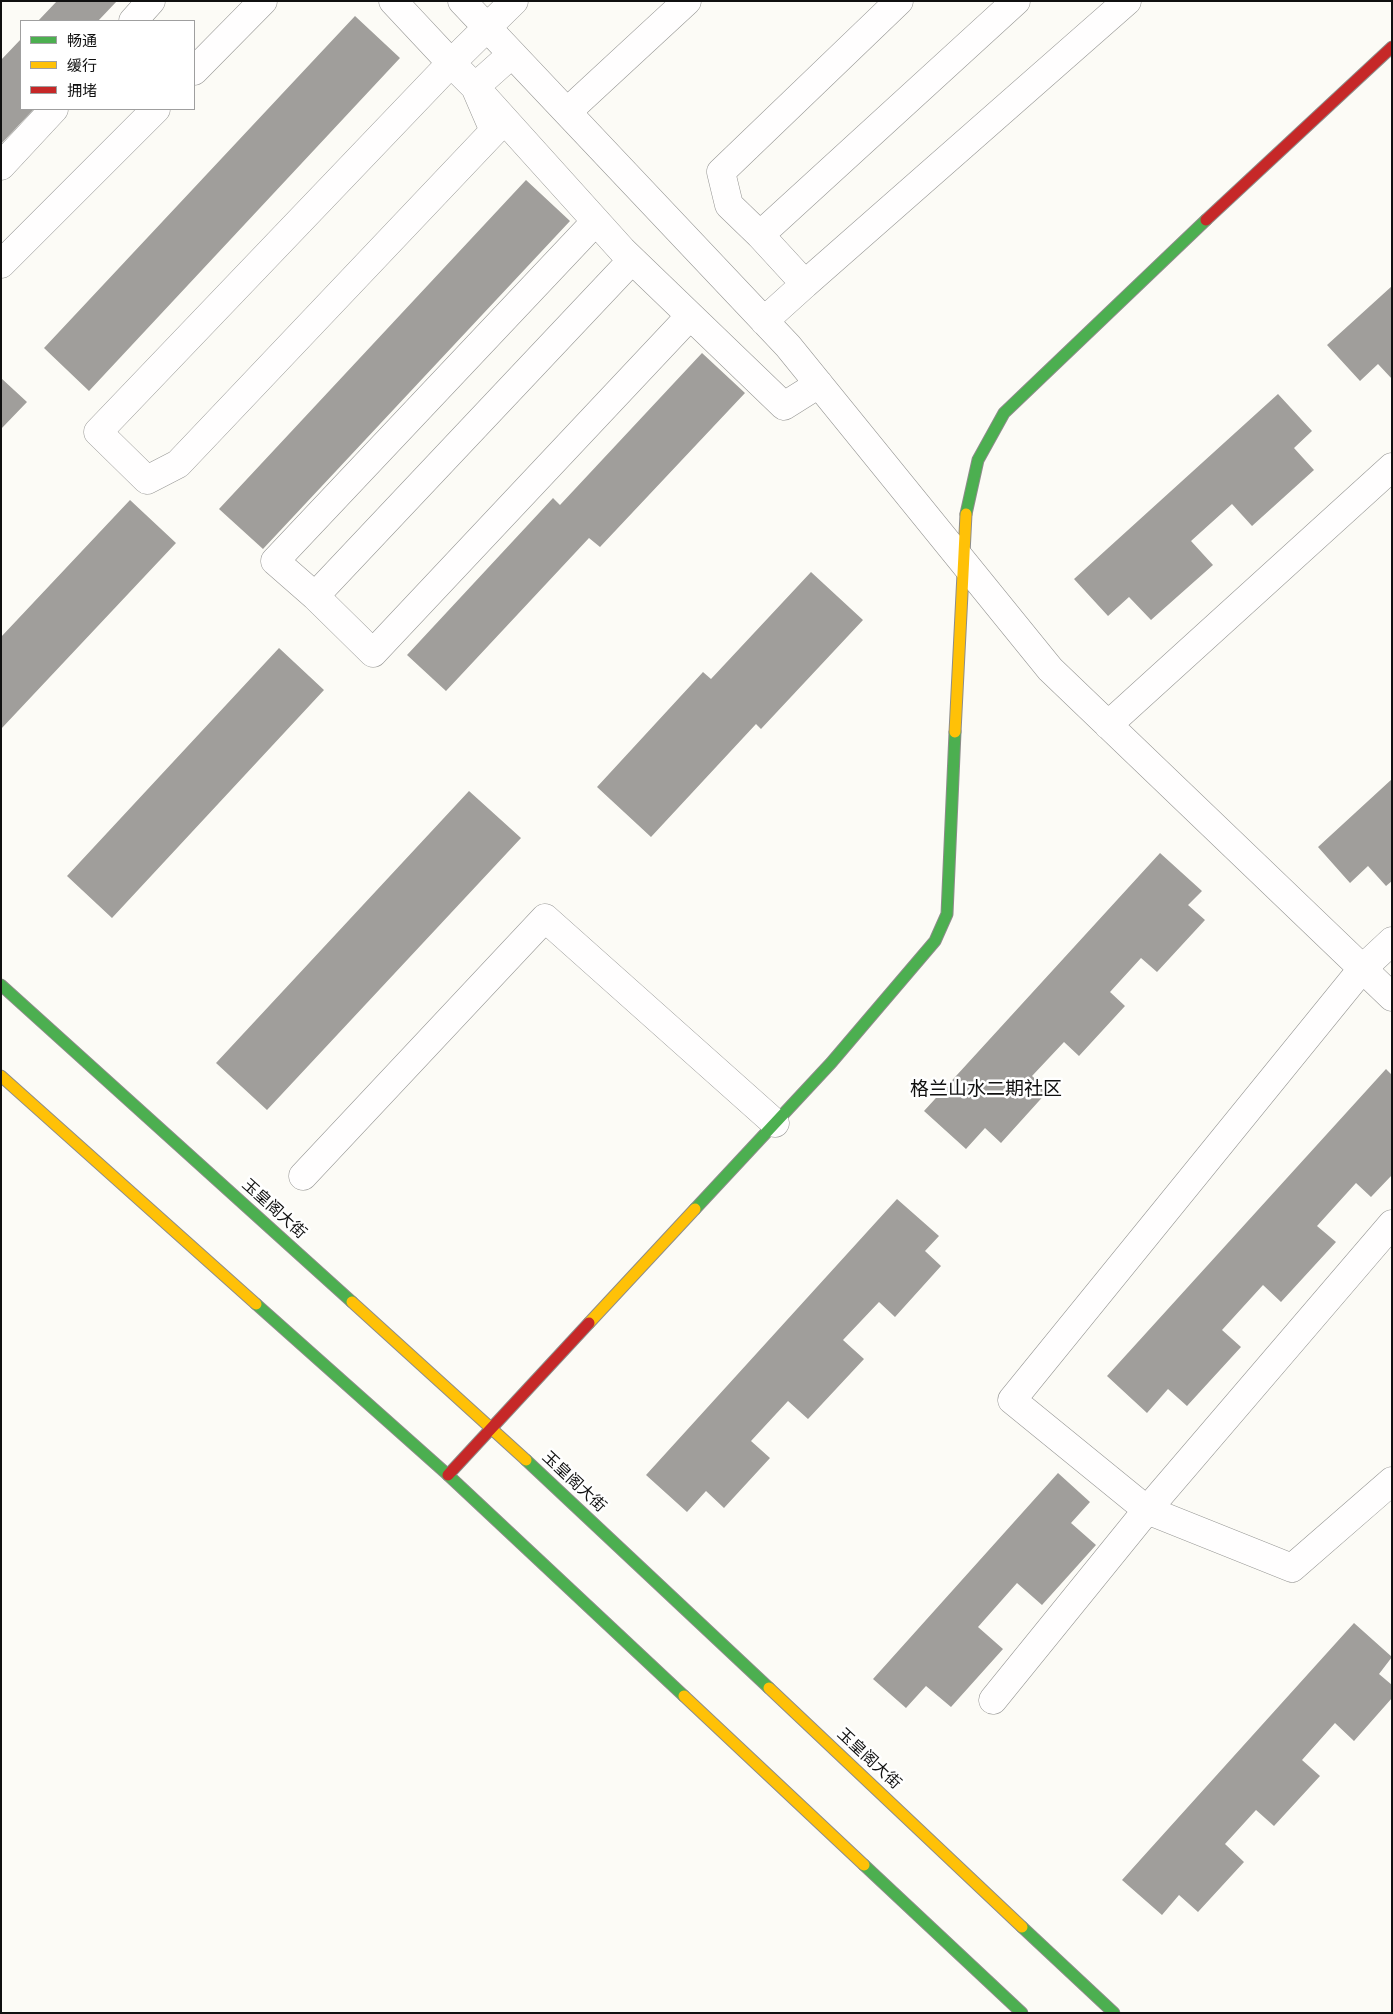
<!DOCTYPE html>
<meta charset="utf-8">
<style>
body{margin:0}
#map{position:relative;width:1393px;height:2014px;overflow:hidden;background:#fcfbf6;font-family:"Zilla Slab","Noto Sans SC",serif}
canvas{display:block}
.frame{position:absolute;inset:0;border:2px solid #101010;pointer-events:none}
.legend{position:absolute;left:20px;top:20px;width:175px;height:90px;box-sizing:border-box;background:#fff;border:1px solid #9f9f9f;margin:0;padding:6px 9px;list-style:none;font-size:15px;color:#101010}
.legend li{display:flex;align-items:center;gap:10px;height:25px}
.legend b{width:25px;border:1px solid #9f9f9f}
</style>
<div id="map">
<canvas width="1393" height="2014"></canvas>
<div class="frame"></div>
<ul class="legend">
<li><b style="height:6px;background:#4caf50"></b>畅通</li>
<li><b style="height:6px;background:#ffc107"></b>缓行</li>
<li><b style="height:6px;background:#c62828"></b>拥堵</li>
</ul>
</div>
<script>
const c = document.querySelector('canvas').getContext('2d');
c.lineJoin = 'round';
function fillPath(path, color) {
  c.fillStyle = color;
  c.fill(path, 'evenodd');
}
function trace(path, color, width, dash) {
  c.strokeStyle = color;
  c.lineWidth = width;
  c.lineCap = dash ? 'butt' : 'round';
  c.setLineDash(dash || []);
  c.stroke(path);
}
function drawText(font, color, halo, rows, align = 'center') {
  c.font = font + ' "Zilla Slab","Noto Sans SC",serif';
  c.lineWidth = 5;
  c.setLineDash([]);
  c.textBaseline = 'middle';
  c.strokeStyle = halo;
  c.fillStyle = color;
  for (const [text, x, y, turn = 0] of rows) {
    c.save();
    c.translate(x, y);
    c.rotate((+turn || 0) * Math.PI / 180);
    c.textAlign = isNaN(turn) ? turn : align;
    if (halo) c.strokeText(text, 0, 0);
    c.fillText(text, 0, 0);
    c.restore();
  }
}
const building = new Path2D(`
 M 57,1 L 117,1 L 98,21 L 38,21 Z
 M 355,16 L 400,58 L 89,391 L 44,348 Z
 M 21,39 L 21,109 L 34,109 L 1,144 L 1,60 Z
 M 526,180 L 570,221 L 263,549 L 219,509 Z
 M 1392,286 L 1392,379 L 1378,364 L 1360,381 L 1327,345 Z
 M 702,353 L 745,393 L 600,547 L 589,538 L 446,691 L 407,655 L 553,498 L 560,505 Z
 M 1,378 L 27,402 L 1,429 Z
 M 1278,394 L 1312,431 L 1294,448 L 1314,470 L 1252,526 L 1232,504 L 1191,541 L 1213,565 L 1151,620 L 1129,597 L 1108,616 L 1074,579 Z
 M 130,500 L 176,543 L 1,729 L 1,637 Z
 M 811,572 L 863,620 L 761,729 L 756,724 L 651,837 L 597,787 L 703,672 L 711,679 Z
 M 279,648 L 324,690 L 112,918 L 67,876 Z
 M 1392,779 L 1392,881 L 1386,886 L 1368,866 L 1350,883 L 1318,847 Z
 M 469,791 L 521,838 L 267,1110 L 216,1063 Z
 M 1160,853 L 1202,891 L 1188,905 L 1205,920 L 1157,972 L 1141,958 L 1110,992 L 1125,1006 L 1079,1056 L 1064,1042 L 1032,1076 L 1048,1091 L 1001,1143 L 985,1128 L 966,1149 L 924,1111 Z
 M 1386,1069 L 1392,1075 L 1392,1175 L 1371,1197 L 1356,1183 L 1317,1226 L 1336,1242 L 1281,1302 L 1263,1285 L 1222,1330 L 1241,1347 L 1187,1406 L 1168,1389 L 1147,1413 L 1107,1376 Z
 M 897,1199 L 939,1236 L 925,1251 L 941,1266 L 895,1317 L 879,1302 L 843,1340 L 864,1359 L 808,1419 L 788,1401 L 751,1441 L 770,1458 L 724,1508 L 706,1491 L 687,1512 L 646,1475 Z
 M 1058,1473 L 1090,1502 L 1071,1523 L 1096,1545 L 1042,1605 L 1017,1583 L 978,1627 L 1003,1649 L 951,1707 L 926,1686 L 906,1708 L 873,1679 Z
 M 1354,1623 L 1392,1657 L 1379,1674 L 1392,1685 L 1392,1698 L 1354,1741 L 1335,1723 L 1302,1760 L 1320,1776 L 1274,1826 L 1256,1810 L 1225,1844 L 1244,1862 L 1198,1912 L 1179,1895 L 1162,1915 L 1122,1880 Z`);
const street = new Path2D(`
 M 393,1 L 451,63 L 514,1
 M 462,1 L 788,346 L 1050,669 L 1392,997
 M 899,1 L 721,172 L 729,205 L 760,235 L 1016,1
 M 133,21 L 151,1
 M 512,54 L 475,87 L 622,250 L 784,406 L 819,384
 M 451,63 L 475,87 L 494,131 L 178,464 L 147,480 L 98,432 Z
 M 194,71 L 263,1
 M 567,112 L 687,1
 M 1,166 L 54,109
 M 596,221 L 275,561 L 315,596 L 632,260
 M 760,235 L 805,284 L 764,321
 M 1,264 L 156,109
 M 805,284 L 1127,1
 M 315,596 L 373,653 L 690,316
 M 1108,725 L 1392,467
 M 1392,941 L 1362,969 L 1012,1400 L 1147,1510 L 1392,1224
 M 303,1176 L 545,918 L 775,1123
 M 993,1700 L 1147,1510 L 1292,1568 L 1392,1481`);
const fast = new Path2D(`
 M 966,514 L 978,460 L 1004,413 L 1206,220
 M 1,985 L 352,1302
 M 695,1209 L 831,1063 L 935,941 L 947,914 L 955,732
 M 256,1304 L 448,1475 L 684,1696
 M 526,1460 L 769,1688
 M 864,1865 L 1022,2013
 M 1022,1927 L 1114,2013`);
const slow = new Path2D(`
 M 955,732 L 966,514
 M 1,1076 L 256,1304
 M 352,1302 L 526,1460
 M 589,1323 L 695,1209
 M 769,1688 L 1022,1927
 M 684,1696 L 864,1865`);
const jam = new Path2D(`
 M 1206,220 L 1392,47
 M 448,1475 L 589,1323`);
const streetNames = [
 ["玉皇阁大街",274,1209,42],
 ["玉皇阁大街",574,1482,43],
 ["玉皇阁大街",869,1759,43]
];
const quarterNames = [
 ["格兰山水二期社区",986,1090]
];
fillPath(building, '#a09e9b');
trace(street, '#969694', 29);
trace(fast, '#8d8c8a', 13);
trace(slow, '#8d8c8a', 13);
trace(jam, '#8d8c8a', 13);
trace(street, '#fffefe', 28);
trace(fast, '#4caf50', 11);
trace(slow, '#ffc107', 11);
trace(jam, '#c62828', 11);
drawText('16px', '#101010', '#fff', streetNames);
drawText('19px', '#101010', '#fff', quarterNames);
</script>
